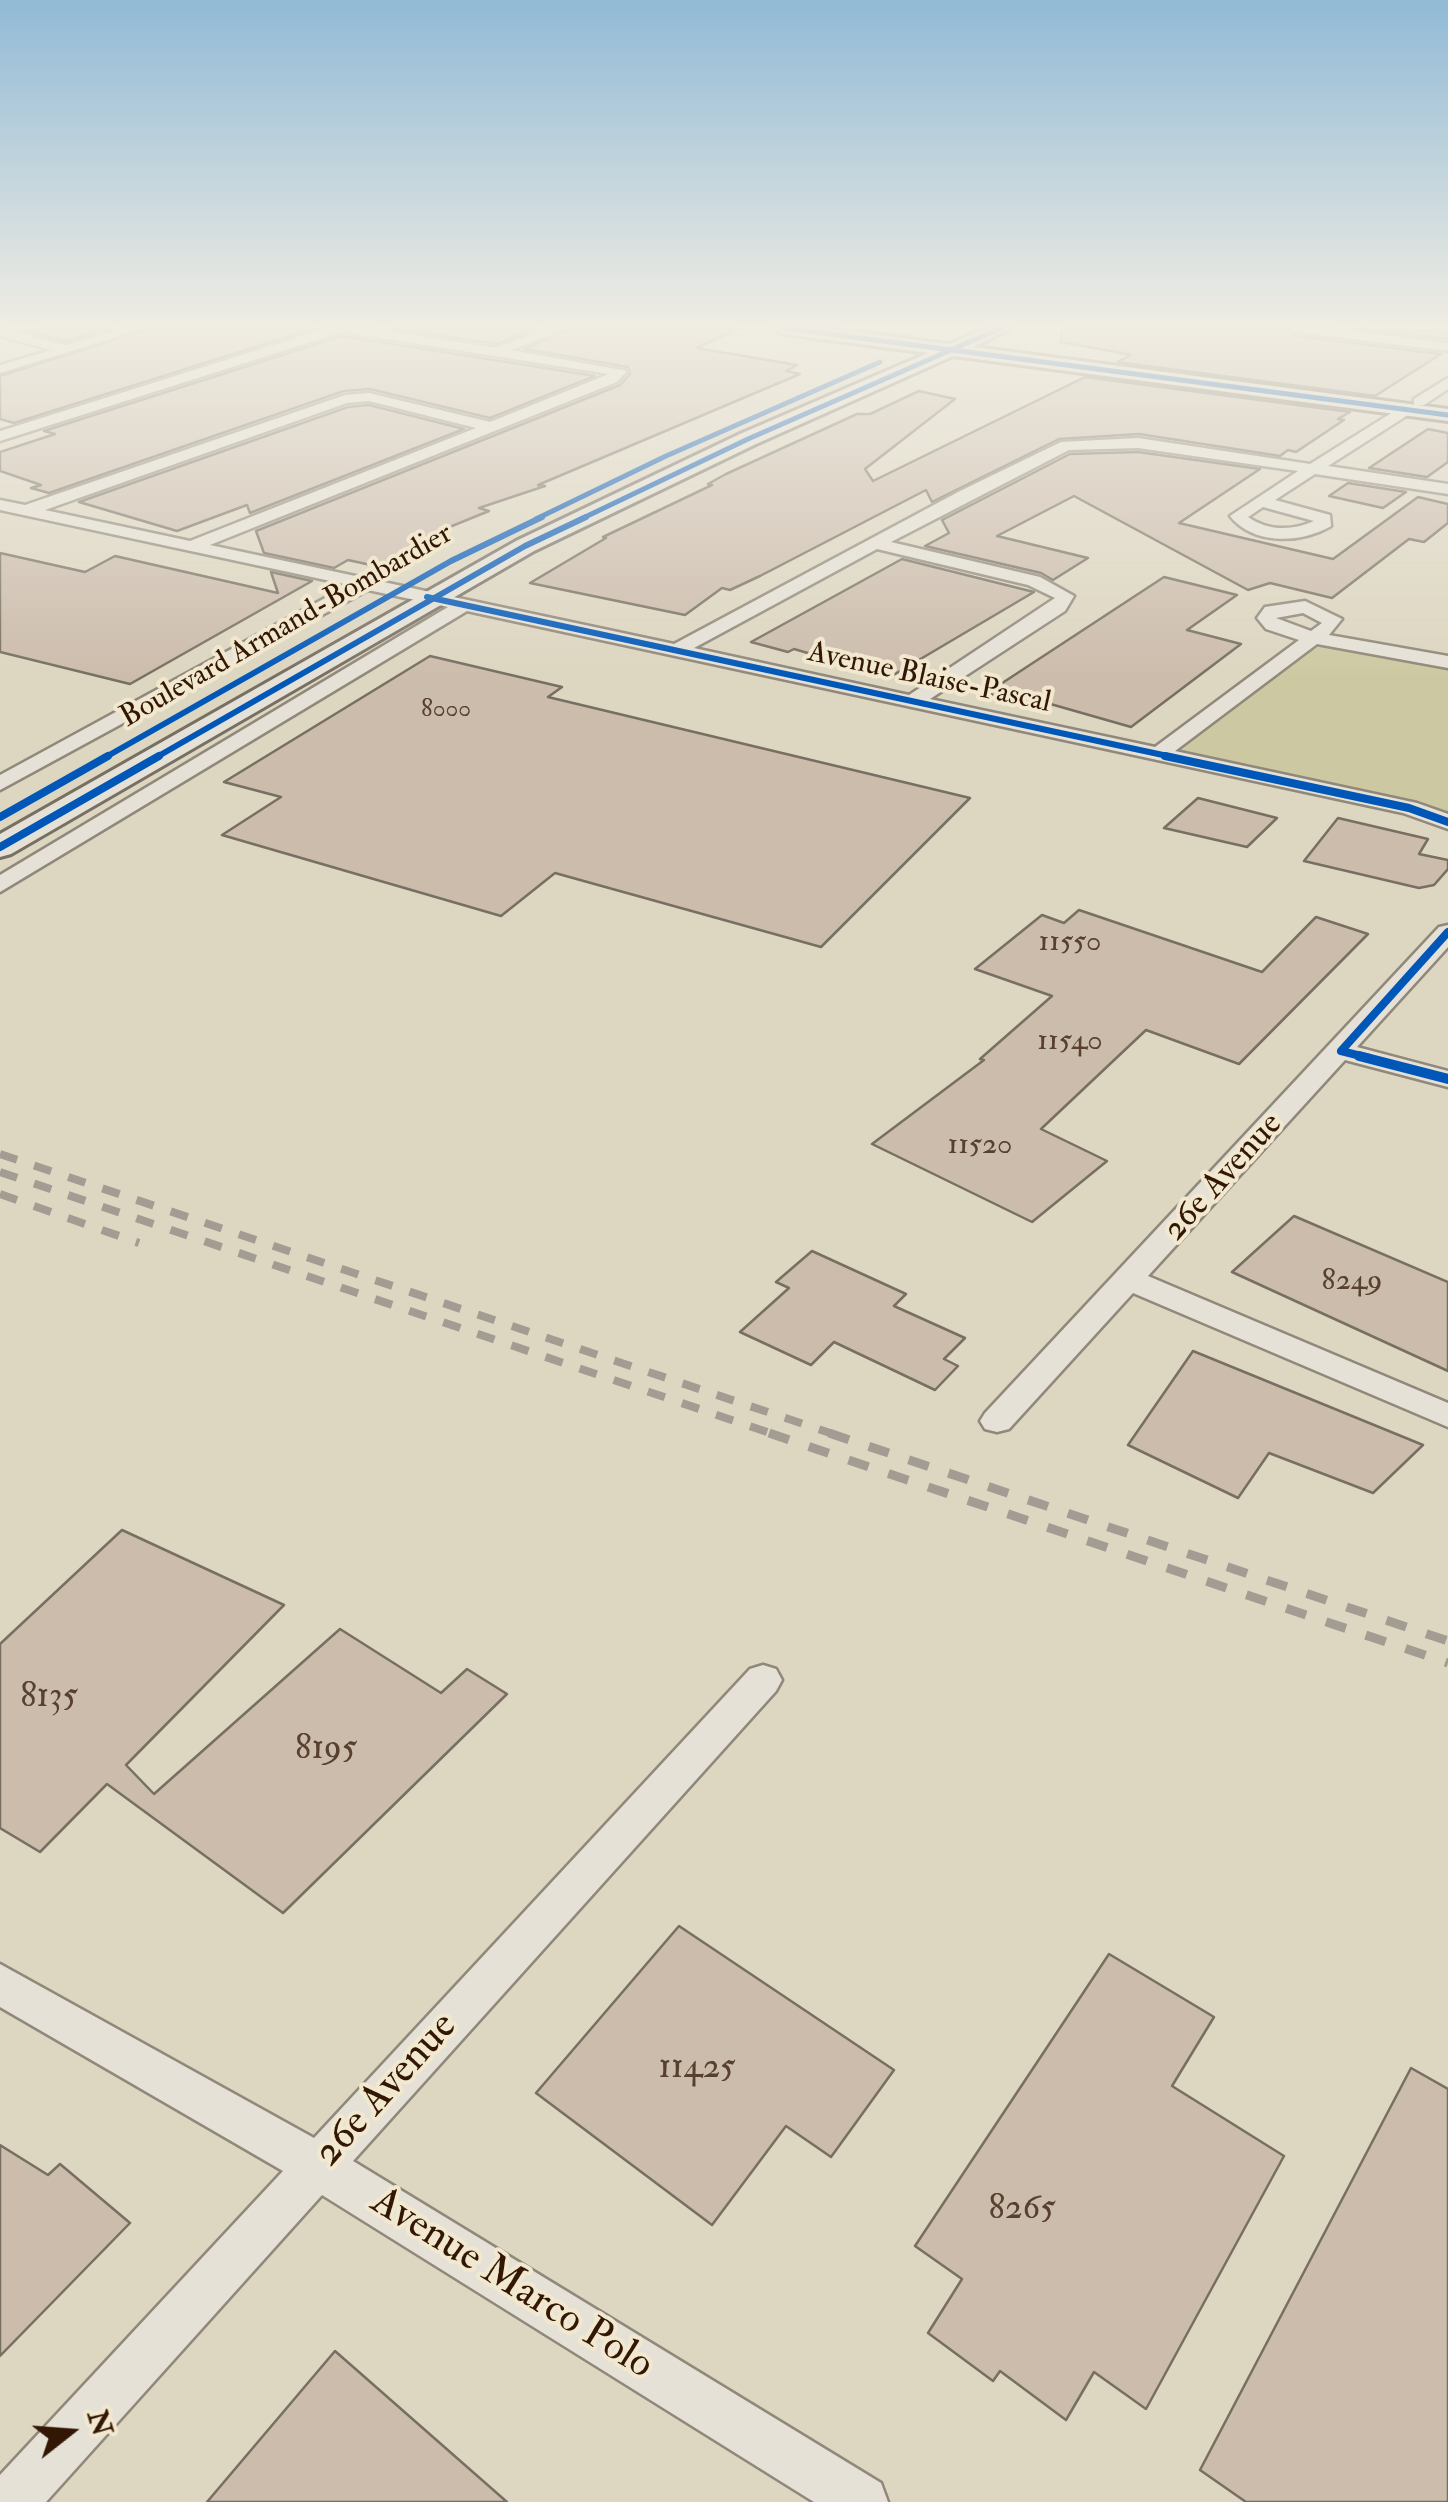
<!DOCTYPE html>
<style>
body{margin:0}
#map{position:relative;width:1448px;height:2502px;overflow:hidden;background:#ddd6c1;font-family:"IM FELL Double Pica",serif}
canvas{display:block}
.north{position:absolute;left:20px;top:2382px;width:100px;height:100px;-webkit-text-stroke:8px #f1e8cf;paint-order:stroke;rotate:73deg;font-size:28px;font-weight:700;line-height:40px;text-align:center;color:#321705}
.north::after{content:'';display:block;margin:auto;width:35px;height:45px;background:#321705;clip-path:polygon(50% 0,100% 100%,50% 72%,0 100%)}
</style>
<div id="map">
<canvas width="1448" height="2502"></canvas>
<div class="north">N</div>
</div>
<script>
const c = document.querySelector('canvas').getContext('2d');
c.lineJoin = 'round';
function fillPath(path, color) {
  c.fillStyle = color;
  c.fill(path, 'evenodd');
}
function trace(path, color, width, dash) {
  c.strokeStyle = color;
  c.lineWidth = width;
  c.lineCap = dash ? 'butt' : 'round';
  c.setLineDash(dash || []);
  c.stroke(path);
}
function drawText(font, color, halo, rows, align = 'center') {
  c.font = font + ' "IM FELL Double Pica",serif';
  c.lineWidth = 8;
  c.setLineDash([]);
  c.textBaseline = 'middle';
  c.strokeStyle = halo;
  c.fillStyle = color;
  for (const [text, x, y, turn = 0] of rows) {
    c.save();
    c.translate(x, y);
    c.rotate((+turn || 0) * Math.PI / 180);
    c.textAlign = isNaN(turn) ? turn : align;
    if (halo) c.strokeText(text, 0, 0);
    c.fillText(text, 0, 0);
    c.restore();
  }
}
const green = new Path2D(`
 M 1313,638 L 1448,662 L 1448,822 L 1160,753 Z`);
const building = new Path2D(`
 M 35,328 L 112,328 L 66,341 L 25,331 Z
 M 150,328 L 316,328 L 14,423 L 0,419 L 0,376 Z
 M 390,328 L 539,328 L 497,344 Z
 M 572,328 L 739,328 L 697,348 L 797,365 L 786,371 L 800,374 L 538,485 L 545,486 L 479,508 L 489,511 L 452,526 L 380,567 L 348,560 L 334,568 L 264,553 L 256,531 L 620,385 L 630,374 L 628,367 L 525,349 Z
 M 1062,328 L 1286,328 L 1296,336 L 1441,354 L 1375,396 L 1117,362 L 1131,355 L 1061,342 Z
 M 1355,328 L 1448,331 L 1448,339 Z
 M 342,336 L 595,376 L 490,418 L 370,389 L 344,391 L 49,493 L 31,488 L 41,485 L 0,471 L 0,452 L 55,434 L 44,431 Z
 M 1085,377 L 1350,412 L 1338,419 L 1344,420 L 1296,452 L 1288,450 L 1280,456 L 1139,434 L 1059,439 L 932,502 L 926,490 L 760,576 L 730,590 L 722,588 L 685,615 L 530,583 L 606,538 L 603,537 L 712,485 L 708,484 L 726,474 L 857,414 L 870,414 L 919,391 L 955,399 L 865,469 L 873,481 Z
 M 369,405 L 464,429 L 250,513 L 247,505 L 177,531 L 79,502 L 348,407 Z
 M 1428,429 L 1448,433 L 1448,462 L 1427,477 L 1369,468 Z
 M 1138,452 L 1260,469 L 1179,523 L 1333,559 L 1418,497 L 1448,504 L 1448,523 L 1424,542 L 1409,539 L 1332,598 L 1270,583 L 1248,590 L 1074,496 L 997,536 L 1088,558 L 1053,580 L 1041,573 L 925,546 L 949,533 L 942,520 L 1070,454 Z
 M 1348,483 L 1406,492 L 1383,508 L 1329,496 Z
 M 0,553 L 85,572 L 115,556 L 278,593 L 271,572 L 312,581 L 130,684 L 0,652 Z
 M 902,559 L 1034,592 L 890,677 L 794,649 L 788,652 L 751,642 Z
 M 1164,577 L 1237,595 L 1187,630 L 1241,644 L 1131,727 L 1033,699 L 1025,705 L 987,693 Z
 M 430,656 L 562,687 L 548,697 L 970,798 L 821,947 L 555,873 L 501,916 L 222,835 L 281,797 L 224,782 Z
 M 1198,798 L 1277,818 L 1247,847 L 1164,828 Z
 M 1338,818 L 1428,839 L 1419,854 L 1448,860 L 1448,869 L 1434,885 L 1419,888 L 1304,861 Z
 M 1079,910 L 1262,972 L 1316,917 L 1368,934 L 1239,1064 L 1146,1030 L 1041,1129 L 1107,1161 L 1032,1222 L 872,1144 L 984,1060 L 980,1059 L 1052,996 L 975,969 L 1042,915 L 1064,923 Z
 M 1294,1216 L 1448,1282 L 1448,1371 L 1232,1272 Z
 M 812,1251 L 906,1294 L 894,1306 L 965,1338 L 944,1359 L 958,1366 L 935,1390 L 834,1342 L 811,1365 L 740,1332 L 789,1288 L 776,1282 Z
 M 1193,1351 L 1423,1445 L 1373,1493 L 1269,1453 L 1238,1498 L 1128,1445 Z
 M 122,1530 L 284,1605 L 126,1765 L 154,1794 L 340,1629 L 441,1693 L 467,1669 L 507,1694 L 283,1913 L 107,1784 L 40,1852 L 0,1828 L 0,1644 Z
 M 679,1926 L 894,2070 L 831,2157 L 786,2126 L 712,2225 L 536,2093 Z
 M 1109,1954 L 1214,2017 L 1172,2086 L 1284,2156 L 1146,2409 L 1094,2372 L 1066,2420 L 1000,2371 L 993,2381 L 928,2333 L 962,2279 L 915,2246 Z
 M 1411,2068 L 1448,2089 L 1448,2502 L 1246,2502 L 1200,2470 Z
 M 0,2145 L 48,2175 L 60,2164 L 130,2223 L 0,2356 Z
 M 335,2351 L 507,2502 L 207,2502 Z`);
const street = new Path2D(`
 M 0,328 L 66,345 L 125,328 L 146,328 L 0,373 L 0,365 L 51,350 L 0,336 Z
 M 328,328 L 367,328 L 497,348 L 549,328 L 568,328 L 511,350 L 627,371 L 617,382 L 210,545 L 674,644 L 960,491 L 1061,442 L 1138,438 L 1310,464 L 1401,407 L 1411,407 L 1411,413 L 1328,466 L 1448,484 L 1448,494 L 1315,474 L 1275,500 L 1330,515 L 1331,526 C 1300,544 1253,545 1230,516 L 1298,471 L 1138,448 L 1069,450 L 891,542 L 1040,577 L 1074,596 L 1065,611 L 930,699 L 1155,747 L 1299,640 L 1266,629 L 1257,618 L 1265,607 L 1305,601 L 1342,619 L 1329,635 L 1448,656 L 1448,668 L 1317,644 L 1175,751 L 1417,803 L 1448,814 L 1448,829 L 1403,813 L 467,611 L 0,892 L 0,875 L 448,607 L 368,590 L 0,790 L 0,775 L 349,585 L 0,510 L 0,500 L 25,505 L 345,395 L 369,393 L 490,422 L 609,374 L 342,332 L 0,441 L 0,431 ZM 369,401 L 476,428 L 190,541 L 45,510 L 347,403 ZM 1263,507 L 1314,521 C 1292,531 1268,531 1248,517 ZM 877,549 L 1028,585 L 1055,598 L 909,695 L 694,648 ZM 1303,613 L 1322,623 L 1311,631 L 1276,618 Z
 M 1289,328 L 1326,328 L 1448,343 L 1448,351 L 1296,332 Z
 M 1448,378 L 1448,389 L 1424,405 L 1414,405 L 1414,399 Z
 M 1448,925 L 1448,947 L 1357,1047 L 1448,1071 L 1448,1087 L 1345,1060 L 1148,1276 L 1448,1403 L 1448,1427 L 1133,1293 L 1009,1429 L 997,1432 L 985,1429 L 980,1421 L 985,1413 L 1439,927 Z
 M 763,1665 L 776,1669 L 782,1680 L 776,1691 L 353,2161 L 881,2483 L 888,2502 L 814,2502 L 322,2195 L 46,2502 L 0,2502 L 0,2475 L 283,2171 L 0,2007 L 0,1964 L 314,2138 L 750,1669 Z`);
const secondary = new Path2D(`
 M 775,328 L 826,328 L 949,344 L 986,328 L 1010,328 L 974,347 L 1448,409 L 1448,421 L 953,356 L 756,444 L 534,551 L 11,854 L 0,857 L 0,834 L 516,541 L 740,434 L 928,353 L 784,334 Z`);
const railFar1 = new Path2D(`
 M 0,1154 L 836,1435
 M 0,1172 L 776,1435
 M 0,1194 L 139,1243`);
const rail = new Path2D(`
 M 769,1433 L 1448,1663
 M 829,1433 L 1448,1641`);
const cyclewayFar3 = new Path2D(`
 M 784,328 L 1448,415
 M 536,519 L 666,456 L 880,362
 M 581,519 L 748,439 L 1001,328`);
const cyclewayFar2 = new Path2D(`
 M 427,597 L 1177,758
 M 104,758 L 451,561 L 542,517
 M 155,758 L 525,546 L 586,517`);
const cyclewayFar1 = new Path2D(`
 M 1165,756 L 1409,808 L 1448,822
 M 0,817 L 108,756
 M 0,847 L 159,756
 M 1369,1058 L 1341,1051 L 1448,932`);
const cycleway = new Path2D(`
 M 1359,1056 L 1448,1079`);
const farNumbernames = [
 ["8000",446,711]
];
const farStreetnames = [
 ["Boulevard Armand-Bombardier",287,627,-30],
 ["Avenue Blaise-Pascal",929,679,12]
];
const numberNames = [
 ["11550",1070,944],
 ["11540",1070,1043],
 ["11520",980,1147],
 ["8249",1352,1283]
];
const streetNames = [
 ["26e Avenue",1224,1178,-48]
];
const nearNumbernames = [
 ["8135",49,1698],
 ["8195",326,1750],
 ["11425",697,2069],
 ["8265",1022,2210]
];
const nearStreetnames = [
 ["26e Avenue",387,2091,-48],
 ["Avenue Marco Polo",511,2285,32]
];
fillPath(green, '#ccc9a2');
fillPath(building, '#ccbcac');
trace(building, '#776f62', 2.5);
trace(street, '#90887a', 5);
trace(secondary, '#776f62', 6);
fillPath(street, '#e5e1d6');
fillPath(secondary, '#e5e1d6');
trace(railFar1, '#a29c93', 8, [18, 18]);
trace(rail, '#a29c93', 9, [21, 21]);
trace(cyclewayFar3, '#0057b8', 5);
trace(cyclewayFar2, '#0057b8', 6);
trace(cyclewayFar1, '#0057b8', 8);
trace(cycleway, '#0057b8', 10);
const sky = c.createLinearGradient(0, 0, 0, 678);
sky.addColorStop(0, '#91bad6');
sky.addColorStop(0.48, '#f0ede3');
sky.addColorStop(1, '#f0ede300');
c.fillStyle = sky;
c.fillRect(0, 0, 1448, 678);
drawText('25px', '#58402f', null, farNumbernames);
drawText('30px', '#321705', '#f1e8cf', farStreetnames);
drawText('30px', '#58402f', null, numberNames);
drawText('35px', '#321705', '#f1e8cf', streetNames);
drawText('35px', '#58402f', null, nearNumbernames);
drawText('42px', '#321705', '#f1e8cf', nearStreetnames);
</script>
